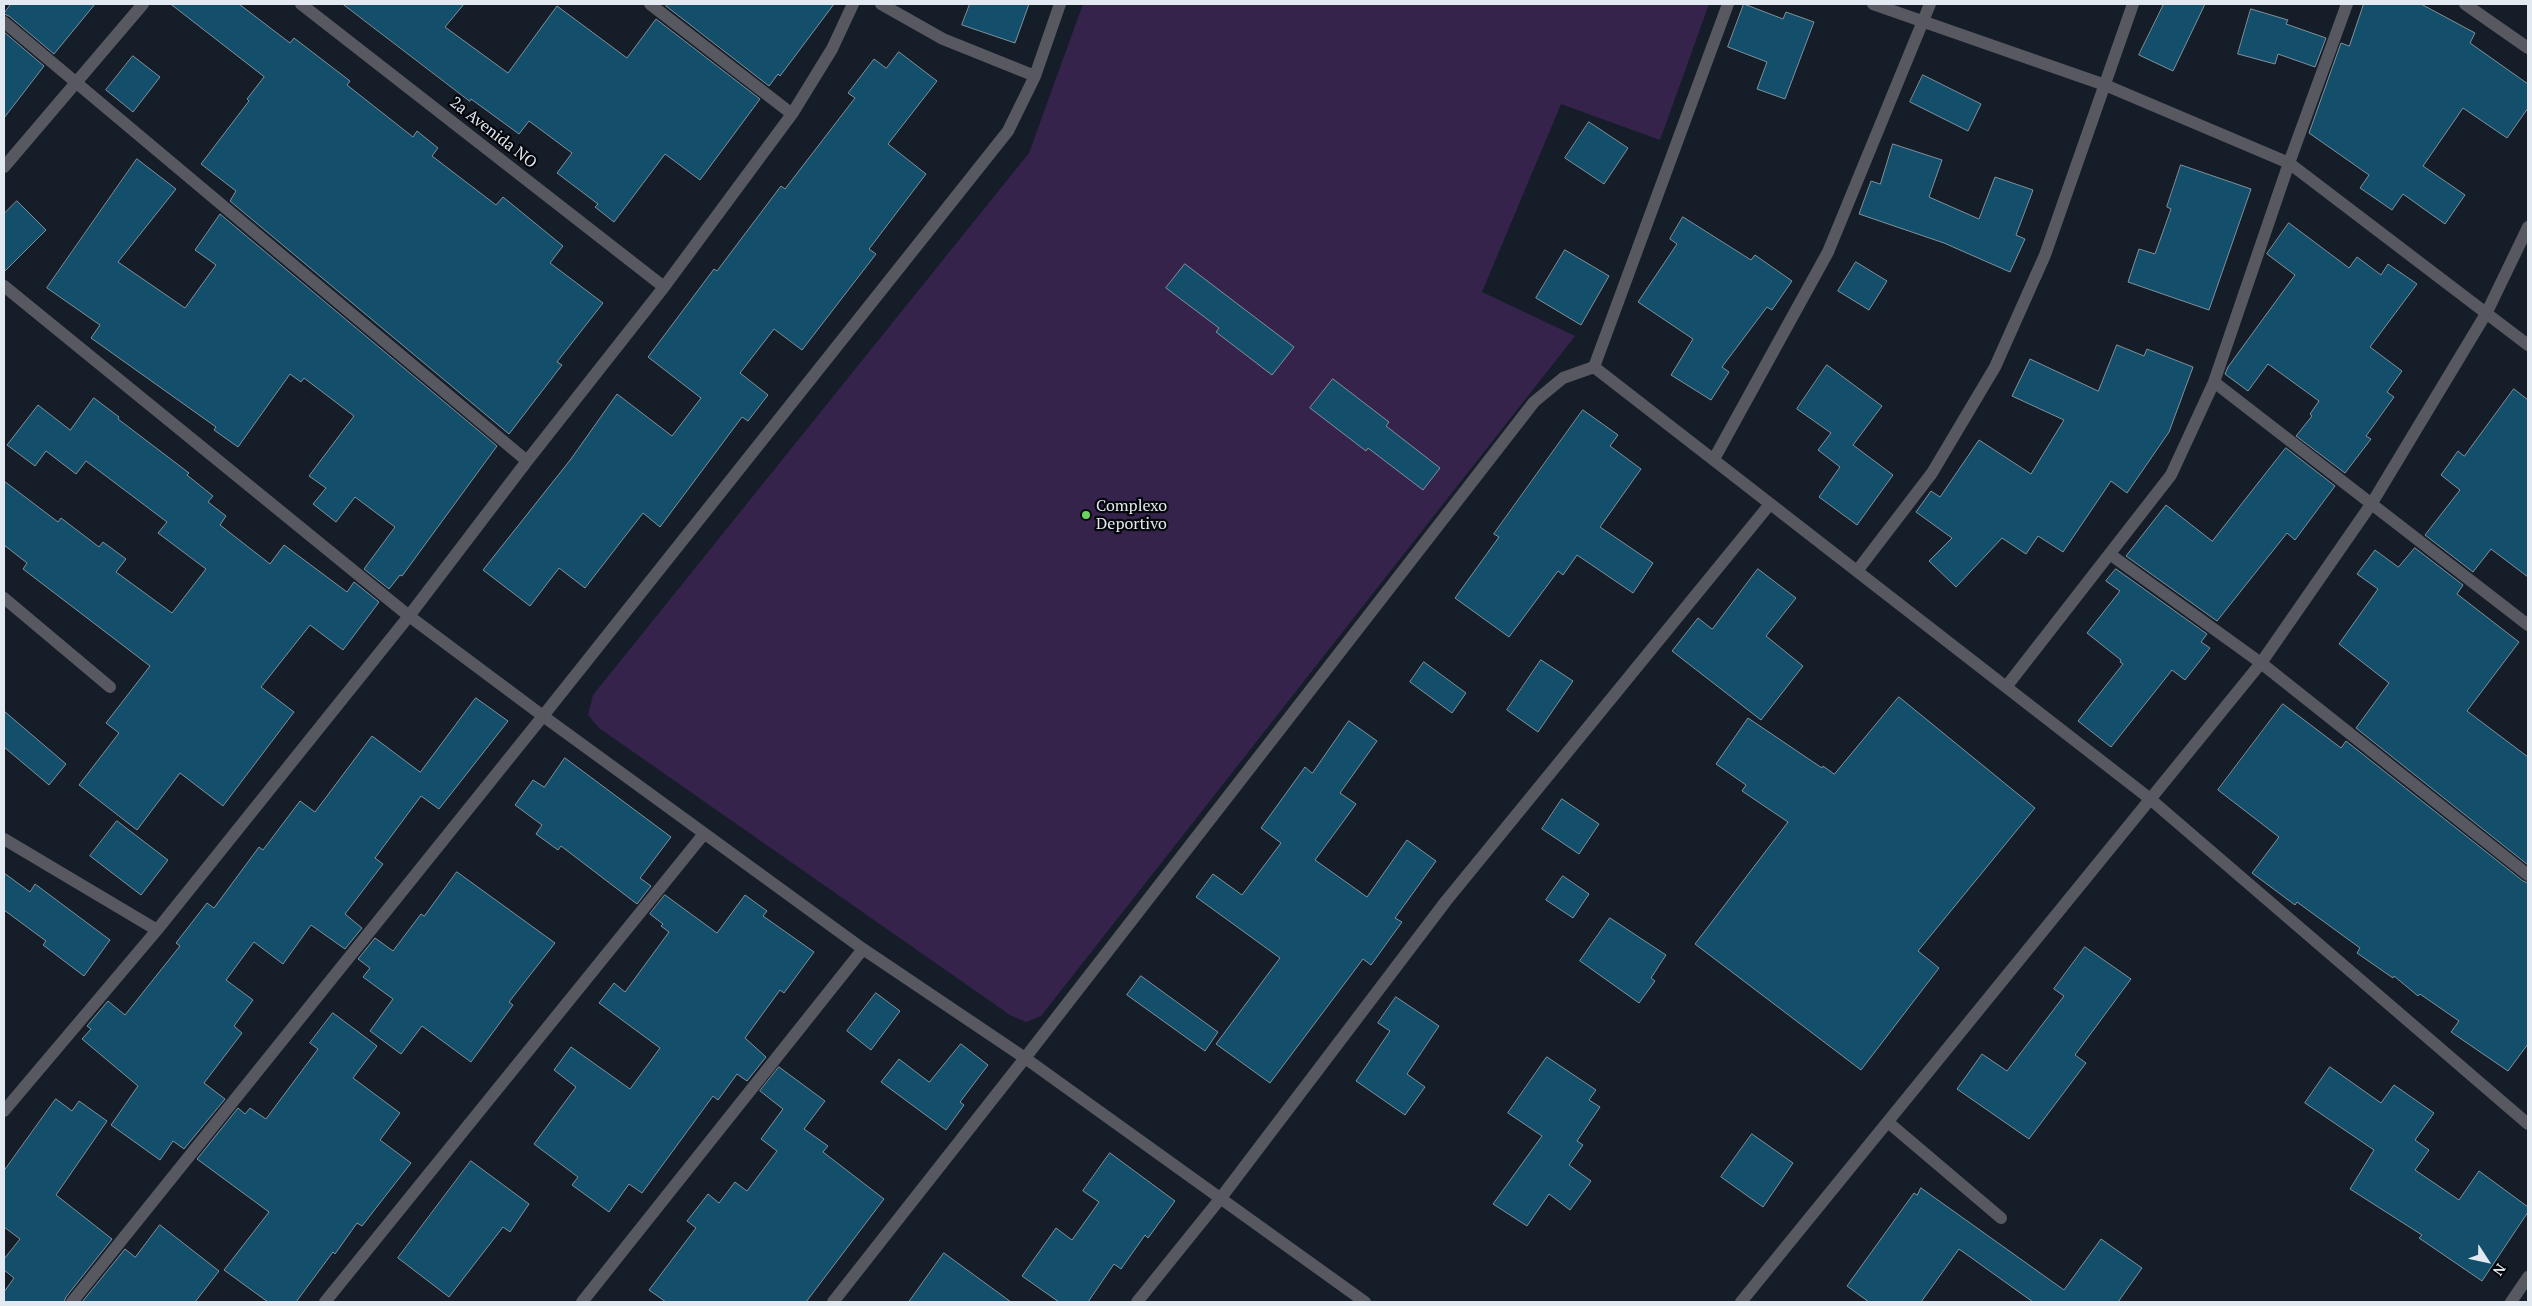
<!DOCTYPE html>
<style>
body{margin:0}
#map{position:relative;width:2532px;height:1306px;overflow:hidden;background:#151d29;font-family:"PT Serif",serif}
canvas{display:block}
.frame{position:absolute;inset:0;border:5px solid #e3e9f1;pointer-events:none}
.north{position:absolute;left:2462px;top:1236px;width:50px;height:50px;-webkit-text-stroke:4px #05070c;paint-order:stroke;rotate:125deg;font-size:14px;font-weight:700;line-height:20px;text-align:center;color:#e3e9f1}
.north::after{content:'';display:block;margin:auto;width:18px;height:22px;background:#e3e9f1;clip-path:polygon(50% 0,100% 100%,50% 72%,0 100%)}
</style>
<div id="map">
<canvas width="2532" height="1306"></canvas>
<div class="frame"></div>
<div class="north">N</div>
</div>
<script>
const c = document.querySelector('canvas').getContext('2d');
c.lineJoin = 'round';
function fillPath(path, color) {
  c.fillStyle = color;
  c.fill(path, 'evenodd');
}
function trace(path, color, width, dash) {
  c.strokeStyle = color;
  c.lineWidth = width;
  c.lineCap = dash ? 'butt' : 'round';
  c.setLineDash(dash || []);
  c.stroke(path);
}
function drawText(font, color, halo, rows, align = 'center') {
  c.font = font + ' "PT Serif",serif';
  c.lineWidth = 4.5;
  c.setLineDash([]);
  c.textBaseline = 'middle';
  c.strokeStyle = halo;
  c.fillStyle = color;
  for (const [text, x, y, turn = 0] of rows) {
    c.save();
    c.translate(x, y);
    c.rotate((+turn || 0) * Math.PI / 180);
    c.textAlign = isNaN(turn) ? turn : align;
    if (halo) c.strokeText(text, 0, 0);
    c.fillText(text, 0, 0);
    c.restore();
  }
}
const green = new Path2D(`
 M 1083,4 L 1709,4 L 1660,140 L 1561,104 L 1482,292 L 1575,336 L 1041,1016 L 1026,1022 L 1010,1015 L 599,728 L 588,715 L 593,695 L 1029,153 Z`);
const building = new Path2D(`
 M 11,4 L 95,4 L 54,54 L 9,16 L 4,14 Z
 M 171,4 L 239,4 L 290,43 L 294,38 L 350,81 L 347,85 L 413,137 L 417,131 L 438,148 L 432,156 L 496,205 L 503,197 L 563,246 L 550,263 L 603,303 L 557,362 L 562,365 L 509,434 L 230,201 L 236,191 L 201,164 L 249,101 L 247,99 L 264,77 Z
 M 343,4 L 464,4 L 445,27 L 508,73 L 557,6 L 627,58 L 656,19 L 760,99 L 700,180 L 665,154 L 614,222 L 595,207 L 598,204 L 557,173 L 572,153 L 529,121 L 519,134 L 471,99 L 470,101 Z
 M 668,4 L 834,4 L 780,76 L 778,74 L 769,86 L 666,6 Z
 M 970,4 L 1029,4 L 1015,43 L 962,25 Z
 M 1744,4 L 1783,19 L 1786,12 L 1814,22 L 1785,99 L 1757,89 L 1767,62 L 1728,47 Z
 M 2164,4 L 2205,4 L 2173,71 L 2139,55 Z
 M 2364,4 L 2421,4 L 2475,33 L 2470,43 L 2528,84 L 2528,108 L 2507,138 L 2463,108 L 2423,166 L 2465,195 L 2445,224 L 2403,194 L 2392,210 L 2360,188 L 2369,175 L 2309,133 L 2341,43 L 2349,46 Z
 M 2251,9 L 2288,20 L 2286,24 L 2326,38 L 2315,67 L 2278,54 L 2275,64 L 2238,54 Z
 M 4,32 L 44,66 L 4,118 Z
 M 899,52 L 937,81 L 888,144 L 926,174 L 869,249 L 876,254 L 802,350 L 774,329 L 740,373 L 768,395 L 748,421 L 742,417 L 660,527 L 643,513 L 585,588 L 559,568 L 530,606 L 483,570 L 571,459 L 617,394 L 672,436 L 701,398 L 648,357 L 714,269 L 717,271 L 781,186 L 785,189 L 855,98 L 848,93 L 874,59 L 886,68 Z
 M 133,56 L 160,77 L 133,112 L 106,90 Z
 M 1923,75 L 1981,104 L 1968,131 L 1910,102 Z
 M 1589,122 L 1628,148 L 1604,184 L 1565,158 Z
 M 1893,144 L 1942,160 L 1929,197 L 1979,219 L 1995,177 L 2033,190 L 2016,235 L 2025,239 L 2010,272 L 1944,243 L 1859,214 L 1871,181 L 1880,184 Z
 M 137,159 L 176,189 L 118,262 L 185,308 L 216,265 L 195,250 L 220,214 L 497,446 L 402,576 L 400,575 L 389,589 L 364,569 L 395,527 L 355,497 L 336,522 L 313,504 L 326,488 L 309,476 L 354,416 L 304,378 L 301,382 L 290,374 L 238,447 L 214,430 L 216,427 L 91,338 L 100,325 L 47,288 Z
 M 2181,165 L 2251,189 L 2209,310 L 2128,282 L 2139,249 L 2155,254 L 2171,209 L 2167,207 Z
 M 17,201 L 46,230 L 4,272 L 4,214 Z
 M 1683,217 L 1751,260 L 1755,255 L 1792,281 L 1772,310 L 1767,307 L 1722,367 L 1729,372 L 1711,400 L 1671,375 L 1693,339 L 1638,302 L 1677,244 L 1670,239 Z
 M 2289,223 L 2349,268 L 2357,257 L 2381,275 L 2388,264 L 2417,284 L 2370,347 L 2402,371 L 2387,392 L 2394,397 L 2366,436 L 2371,439 L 2345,473 L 2296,436 L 2312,416 L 2310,414 L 2319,401 L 2268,364 L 2248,391 L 2225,374 L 2228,367 L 2295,275 L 2267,254 Z
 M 1565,250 L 1609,276 L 1581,325 L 1536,298 Z
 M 1856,262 L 1887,281 L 1869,310 L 1838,291 Z
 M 1185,264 L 1294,347 L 1272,375 L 1216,332 L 1219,328 L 1166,288 Z
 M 2117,345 L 2144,356 L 2147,349 L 2193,367 L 2169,432 L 2127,493 L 2111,481 L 2063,552 L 2038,536 L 2026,554 L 2002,538 L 1956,587 L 1929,561 L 1952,538 L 1916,512 L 1931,491 L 1940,497 L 1979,440 L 2031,474 L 2064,420 L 2012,396 L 2030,359 L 2098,391 Z
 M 1827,365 L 1882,406 L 1853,445 L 1893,475 L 1857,525 L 1819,497 L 1840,467 L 1818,450 L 1831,433 L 1797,409 Z
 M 1333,379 L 1389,422 L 1386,426 L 1440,468 L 1423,490 L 1368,448 L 1366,451 L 1310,408 Z
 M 2514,389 L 2528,400 L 2528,577 L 2491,549 L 2473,572 L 2425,535 L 2460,490 L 2441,475 L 2458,451 L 2464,456 Z
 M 94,398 L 119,417 L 118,419 L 189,473 L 187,475 L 213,496 L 208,502 L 226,516 L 220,525 L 270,564 L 284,545 L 347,592 L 354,582 L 379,602 L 343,650 L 310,625 L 261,687 L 294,712 L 223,806 L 180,773 L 137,830 L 79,785 L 119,733 L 106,723 L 150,666 L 23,569 L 27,563 L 4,545 L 4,481 L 58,522 L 61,518 L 99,547 L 103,542 L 126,559 L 116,572 L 172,613 L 206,569 L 158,533 L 167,522 L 86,461 L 76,474 L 46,451 L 35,466 L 7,445 L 38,405 L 70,430 Z
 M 1583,410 L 1618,435 L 1610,446 L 1641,469 L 1600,527 L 1653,563 L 1633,593 L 1577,555 L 1563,575 L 1558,571 L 1509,637 L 1455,598 L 1499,537 L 1494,534 Z
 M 2286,448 L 2335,486 L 2295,540 L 2287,533 L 2217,621 L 2126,556 L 2166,505 L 2212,541 Z
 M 2415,548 L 2463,585 L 2457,594 L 2519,642 L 2467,711 L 2528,757 L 2528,865 L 2356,728 L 2389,683 L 2339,644 L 2378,589 L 2357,574 L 2375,550 L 2398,567 Z
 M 1758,569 L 1796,598 L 1766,636 L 1803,666 L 1761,720 L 1672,651 L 1698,618 L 1712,629 Z
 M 2116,569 L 2207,634 L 2201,642 L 2210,648 L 2185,680 L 2172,670 L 2111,747 L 2078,721 L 2123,664 L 2120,662 L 2121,660 L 2087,633 L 2120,591 L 2106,581 Z
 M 1541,660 L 1573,681 L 1538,732 L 1507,710 Z
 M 1424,662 L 1466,693 L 1452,713 L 1410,682 Z
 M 1899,697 L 2035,808 L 1918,951 L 1939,968 L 1861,1070 L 1695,944 L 1788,822 L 1742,791 L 1746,785 L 1716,764 L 1748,718 L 1822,768 L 1823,766 L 1834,774 Z
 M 476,698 L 508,721 L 439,809 L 421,796 L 375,858 L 383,864 L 345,914 L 362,928 L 345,949 L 311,925 L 283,964 L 254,942 L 226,980 L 253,1000 L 234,1026 L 242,1033 L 204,1083 L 225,1099 L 184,1149 L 173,1141 L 160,1160 L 111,1125 L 138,1086 L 82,1039 L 91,1029 L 87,1026 L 108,1001 L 125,1015 L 180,946 L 176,943 L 207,903 L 214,908 L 259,847 L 263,850 L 300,801 L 315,812 L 372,736 L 420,772 Z
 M 2283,704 L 2341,748 L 2346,741 L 2523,881 L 2528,883 L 2528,1044 L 2508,1071 L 2451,1032 L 2459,1021 L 2420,994 L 2418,996 L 2394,976 L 2393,978 L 2357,953 L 2360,948 L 2297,902 L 2295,905 L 2252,873 L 2279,837 L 2218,790 Z
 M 4,711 L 66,764 L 49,785 L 4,747 Z
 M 1349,721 L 1377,741 L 1340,793 L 1356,804 L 1315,860 L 1367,897 L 1407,840 L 1436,861 L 1395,918 L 1402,922 L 1371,965 L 1363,959 L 1270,1083 L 1216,1044 L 1280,958 L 1196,897 L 1213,874 L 1242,895 L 1281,843 L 1261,828 L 1305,767 L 1312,773 Z
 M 565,758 L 671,837 L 640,878 L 651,886 L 637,904 L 561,846 L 558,850 L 536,834 L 542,825 L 515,805 L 533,780 L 544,787 Z
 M 1562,799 L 1599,824 L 1579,854 L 1542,829 Z
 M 117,821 L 168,860 L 141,895 L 90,856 Z
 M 457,872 L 555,943 L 509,1002 L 513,1005 L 471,1062 L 422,1026 L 401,1054 L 370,1031 L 393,999 L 363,977 L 370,968 L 358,959 L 375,938 L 393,951 L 421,914 L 424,916 Z
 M 4,873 L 30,892 L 35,884 L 110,940 L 84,976 L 43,945 L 46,941 L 4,910 Z
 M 1563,876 L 1589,894 L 1573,918 L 1546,900 Z
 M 665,895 L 717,933 L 745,895 L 767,911 L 763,916 L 814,952 L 784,993 L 780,990 L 745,1038 L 766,1057 L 747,1081 L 737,1074 L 718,1100 L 713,1096 L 642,1193 L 629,1184 L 609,1212 L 572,1185 L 578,1177 L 534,1144 L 576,1087 L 554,1070 L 571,1047 L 630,1089 L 660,1048 L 599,1003 L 614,983 L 625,992 L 669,932 L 661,926 L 663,924 L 650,914 Z
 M 1610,918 L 1666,955 L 1651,978 L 1655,981 L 1639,1003 L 1580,961 Z
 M 2085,947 L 2131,979 L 2075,1055 L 2086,1063 L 2029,1139 L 1957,1089 L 1982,1054 L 2007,1071 L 2064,996 L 2054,989 Z
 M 1141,976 L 1218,1032 L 1205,1051 L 1127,995 Z
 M 876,993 L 900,1011 L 871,1050 L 847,1031 Z
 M 1396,997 L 1439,1026 L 1407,1074 L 1425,1087 L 1405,1115 L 1356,1081 L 1390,1031 L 1378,1023 Z
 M 333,1013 L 377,1046 L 353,1078 L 400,1113 L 380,1140 L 411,1163 L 362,1226 L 357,1223 L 335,1254 L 333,1252 L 296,1302 L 268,1302 L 224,1270 L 269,1212 L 197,1159 L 238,1108 L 245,1114 L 250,1108 L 266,1119 L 318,1049 L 310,1043 Z
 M 961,1044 L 988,1065 L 960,1102 L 964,1105 L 946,1130 L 881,1082 L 899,1059 L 929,1082 Z
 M 1547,1057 L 1596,1090 L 1589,1100 L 1600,1107 L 1577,1141 L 1583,1145 L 1569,1165 L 1591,1181 L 1570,1210 L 1549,1194 L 1527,1226 L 1493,1204 L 1542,1136 L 1508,1113 Z
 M 779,1067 L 825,1101 L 804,1129 L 828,1146 L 823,1152 L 884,1199 L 806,1302 L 666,1302 L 649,1290 L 696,1228 L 687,1221 L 708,1194 L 719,1203 L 735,1182 L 747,1191 L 777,1151 L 761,1139 L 783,1109 L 760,1091 Z
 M 2330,1067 L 2381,1103 L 2394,1085 L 2434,1113 L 2415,1140 L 2429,1150 L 2415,1170 L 2459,1200 L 2479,1171 L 2528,1207 L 2528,1212 L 2482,1281 L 2419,1238 L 2422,1235 L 2350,1189 L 2374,1150 L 2305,1103 Z
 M 56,1099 L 72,1111 L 79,1101 L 107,1121 L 56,1195 L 112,1239 L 66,1297 L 64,1302 L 4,1302 L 4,1292 L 14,1278 L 4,1270 L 4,1259 L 20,1239 L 4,1227 L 4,1171 Z
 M 1752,1134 L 1793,1163 L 1763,1207 L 1721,1177 Z
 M 1110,1153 L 1175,1201 L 1148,1238 L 1145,1235 L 1121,1269 L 1114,1264 L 1088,1302 L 1059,1302 L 1022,1276 L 1056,1228 L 1072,1240 L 1099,1202 L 1083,1191 Z
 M 471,1161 L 529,1204 L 510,1232 L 503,1227 L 449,1297 L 398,1258 Z
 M 1921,1188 L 2064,1290 L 2101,1239 L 2142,1268 L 2118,1302 L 2033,1302 L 1959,1249 L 1921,1302 L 1869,1302 L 1847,1286 L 1914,1193 L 1917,1195 Z
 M 160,1225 L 219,1271 L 195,1302 L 82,1302 L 125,1249 L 135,1257 Z
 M 944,1253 L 1011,1302 L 909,1302 Z`);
const service = new Path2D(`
 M 1889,1123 L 2001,1218`);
const minor = new Path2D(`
 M 301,4 L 664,287
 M 650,4 L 792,114
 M 881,4 L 943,39 L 1035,76
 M 1873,4 L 2105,85 L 2289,163 L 2528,345
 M 2465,4 L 2528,48
 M 4,22 L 527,461
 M 4,167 L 143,4
 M 4,286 L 409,616 L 543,716 L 863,949 L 1025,1058 L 1365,1302
 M 1594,367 L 2149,798 L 2528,1124
 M 2214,382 L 2528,625
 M 1714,459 L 1828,252 L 1930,4
 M 2111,555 L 2261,663 L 2528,875
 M 1857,571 L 1932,473 L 1995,367 L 2045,255 L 2133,4
 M 4,598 L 110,687
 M 2006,687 L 2171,475 L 2214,382 L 2289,163 L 2347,4
 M 4,839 L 157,930
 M 4,1111 L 157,930 L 409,616 L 527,461 L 664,287 L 792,114 L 832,49 L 853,4
 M 72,1302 L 543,716 L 1008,131 L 1035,76 L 1060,4
 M 325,1302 L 703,835
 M 582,1302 L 863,949
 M 833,1302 L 1025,1058 L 1534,402 L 1563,378 L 1594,367 L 1728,4
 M 1137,1302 L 1220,1199 L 1446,901 L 1770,504
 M 1741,1302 L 2261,663 L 2372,503 L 2487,312 L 2528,227
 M 2511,1302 L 2528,1277`);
const markers = [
 [1086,515,5,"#6cd362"]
];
const streetNames = [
 ["2a Avenida NO",493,133,38]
];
const poiNames = [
 ["Complexo",1096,506],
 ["Deportivo",1096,524]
];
fillPath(green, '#36234b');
fillPath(building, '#134e6b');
trace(building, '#80919b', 1);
trace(service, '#585860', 12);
trace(minor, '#585860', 12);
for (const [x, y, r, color] of markers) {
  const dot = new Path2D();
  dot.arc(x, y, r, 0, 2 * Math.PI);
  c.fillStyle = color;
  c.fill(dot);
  trace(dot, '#05070c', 2);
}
drawText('16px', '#e3e9f1', '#05070c', streetNames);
drawText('16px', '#e3e9f1', '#05070c', poiNames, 'left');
</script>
